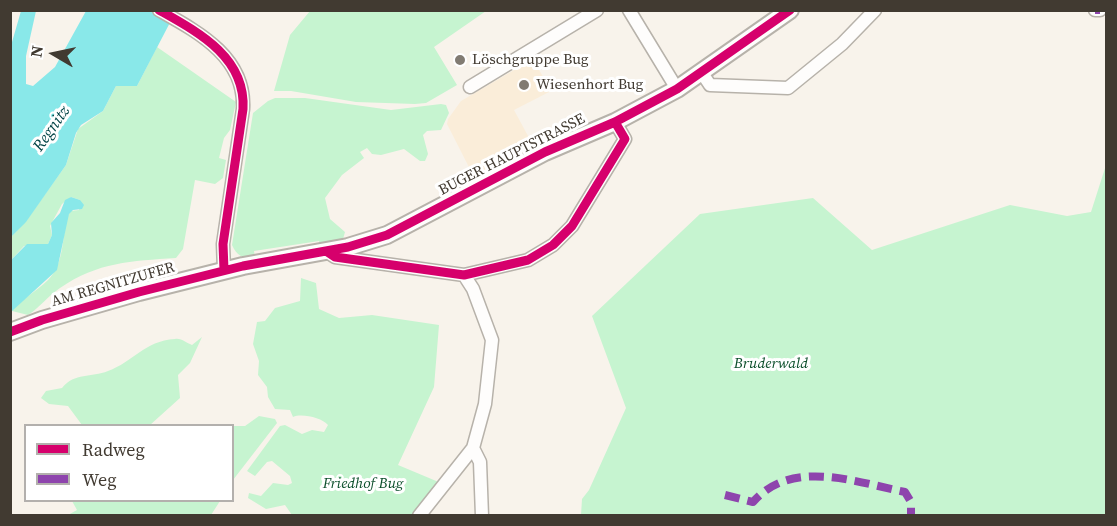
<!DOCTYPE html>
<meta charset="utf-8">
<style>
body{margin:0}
#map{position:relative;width:1117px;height:526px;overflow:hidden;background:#f8f3eb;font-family:"Source Serif 4",serif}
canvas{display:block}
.frame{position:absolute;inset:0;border:12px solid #413a31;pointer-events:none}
.legend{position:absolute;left:24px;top:424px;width:210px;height:78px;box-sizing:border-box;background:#fff;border:2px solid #b3b0ad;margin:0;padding:8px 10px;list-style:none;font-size:18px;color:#413a31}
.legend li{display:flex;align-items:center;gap:12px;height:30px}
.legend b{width:30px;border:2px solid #b3b0ad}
.north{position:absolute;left:24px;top:24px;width:60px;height:60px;-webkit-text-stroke:4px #fff;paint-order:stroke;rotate:279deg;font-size:16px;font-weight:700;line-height:24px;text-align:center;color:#413a31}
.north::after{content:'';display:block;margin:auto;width:21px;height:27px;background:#413a31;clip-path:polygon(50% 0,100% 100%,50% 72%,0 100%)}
</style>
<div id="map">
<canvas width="1117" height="526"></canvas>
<div class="frame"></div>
<ul class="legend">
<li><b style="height:8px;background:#d6006c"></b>Radweg</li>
<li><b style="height:8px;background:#8e44ad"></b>Weg</li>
</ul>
<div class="north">N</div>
</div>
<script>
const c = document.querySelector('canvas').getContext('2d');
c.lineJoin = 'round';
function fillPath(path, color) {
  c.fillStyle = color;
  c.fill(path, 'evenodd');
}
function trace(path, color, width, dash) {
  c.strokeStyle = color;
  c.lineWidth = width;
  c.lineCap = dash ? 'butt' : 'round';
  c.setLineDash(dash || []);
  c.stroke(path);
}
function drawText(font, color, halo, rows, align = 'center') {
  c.font = font + ' "Source Serif 4",serif';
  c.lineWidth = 6;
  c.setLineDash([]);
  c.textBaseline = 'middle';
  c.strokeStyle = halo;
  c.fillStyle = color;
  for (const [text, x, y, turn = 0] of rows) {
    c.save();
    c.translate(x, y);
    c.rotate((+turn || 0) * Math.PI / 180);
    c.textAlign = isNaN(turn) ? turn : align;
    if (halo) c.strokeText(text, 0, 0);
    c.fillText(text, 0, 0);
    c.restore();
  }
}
const built = new Path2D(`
 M 533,59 L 551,91 L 514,110 L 534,147 L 475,179 L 447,124 L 448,119 L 461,101 Z`);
const green = new Path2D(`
 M 310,11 L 310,10 L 486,11 L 434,47 L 457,85 L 426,103 L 415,104 L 356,102 L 291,91 L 274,91 L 290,35 Z
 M 157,47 L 236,102 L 230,130 L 224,138 L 219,158 L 226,160 L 223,178 L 215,184 L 195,180 L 183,249 L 176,258 C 131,261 98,262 60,288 C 48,296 39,308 28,315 L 12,311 C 22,298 36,292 48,280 C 64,264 62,239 67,218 L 70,211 L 79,210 L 80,200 L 71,197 L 62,204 L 50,226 L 52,235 L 48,244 L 24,246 L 11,260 L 11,237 L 26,221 L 66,165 L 78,129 L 103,111 L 116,86 L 137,86 Z
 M 275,98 L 305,98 L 391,110 L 441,104 L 446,105 L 449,113 L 441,130 L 427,131 L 423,135 L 428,154 L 425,161 L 420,161 L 404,149 L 381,155 L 372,154 L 367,148 L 360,152 L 364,158 L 342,175 L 325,198 L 330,219 L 345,232 L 343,239 L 320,246 L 319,241 L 254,251 L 255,258 C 242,258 237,256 232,245 L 253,113 L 268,101 Z
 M 1106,165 L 1106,515 L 581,515 L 582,499 L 589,490 L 626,408 L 592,316 L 700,214 L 813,198 L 872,250 L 1010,205 L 1067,216 L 1091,212 Z
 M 301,278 L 316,283 L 319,309 L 339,318 L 372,315 L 439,325 L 434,387 L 398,465 L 441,483 L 414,515 L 292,515 L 285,505 L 266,509 L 248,498 L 249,493 L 261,496 L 273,483 L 288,485 L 292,483 L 290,476 L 272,461 L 267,462 L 255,476 L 247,471 L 280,426 L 285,425 L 302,434 L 312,430 L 324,432 L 328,425 C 322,418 302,413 293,417 L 290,410 L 275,409 L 268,397 L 267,387 L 258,375 L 259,361 L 253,344 L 257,322 L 265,321 L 275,308 L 300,301 Z
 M 202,337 L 190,363 L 178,375 L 180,398 L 150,425 L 82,425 L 68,406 L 49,404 L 41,398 L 46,391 L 62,388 C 75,372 91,378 108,371 C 133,362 144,341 175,339 C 182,338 186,343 192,345 Z
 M 259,416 L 275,419 L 277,423 L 233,480 L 232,426 L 245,426 Z
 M 72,501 L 72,500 L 220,501 L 211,515 L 68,515 L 77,510 Z`);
const water = new Path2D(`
 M 21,11 L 36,11 L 26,56 L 26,84 L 33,86 L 55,67 L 86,11 L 176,11 L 137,86 L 116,86 L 103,111 L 81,125 L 76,133 L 66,165 L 26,222 L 11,237 L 10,49 Z
 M 71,197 L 80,200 L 84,205 L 82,209 L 73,210 L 69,214 L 57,270 L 11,312 L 11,260 L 27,244 L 48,244 L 52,235 L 51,223 L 60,213 L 65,200 Z`);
const street = new Path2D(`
 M 159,10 C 198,32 246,57 243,109 L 223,244 L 224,270
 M 629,10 L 677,89
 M 1095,10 L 1100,10
 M 702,73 L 710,85 L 788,88 L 842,44 L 875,10
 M 470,87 L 597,10
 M 326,251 L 335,257 L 464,275 L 528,260 L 553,245 L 572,226 L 625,139 L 615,122
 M 473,448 L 480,462 L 482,516
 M 419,516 L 473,448 L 485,404 L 492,340 L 473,289 L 464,275`);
const secondary = new Path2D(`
 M 10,332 L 42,320 L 139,292 L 243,266 L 348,247 L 387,235 L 545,152 L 615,122 L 677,89 L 790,10`);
const quiet = new Path2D(`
 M 1095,10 L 1100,10
 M 725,495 L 753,502 C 792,458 855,482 905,492 L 911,502 L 911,516`);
const cycleway = new Path2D(`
 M 159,10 C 198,32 246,57 243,109 L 223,244 L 224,270
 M 326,251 L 335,257 L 464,275 L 528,260 L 553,245 L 572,226 L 625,139 L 615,122
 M 10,332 L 42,320 L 139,292 L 243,266 L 348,247 L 387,235 L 545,152 L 615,122 L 677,89 L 790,10`);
const markers = [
 [460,60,6,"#817b72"],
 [524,85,6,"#817b72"]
];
const poiNames = [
 ["Löschgruppe Bug",472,60],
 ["Wiesenhort Bug",536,85]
];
const streetNames = [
 ["BUGER HAUPTSTRASSE",512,155,-27],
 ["AM REGNITZUFER",113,285,-16]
];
const parkNames = [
 ["Bruderwald",771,364],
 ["Friedhof Bug",363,484]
];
const waterNames = [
 ["Regnitz",52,129,-55]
];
fillPath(built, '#faedd9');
fillPath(green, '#c6f4d0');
fillPath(water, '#89e8e9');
trace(street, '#b7b2aa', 15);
trace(secondary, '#b7b2aa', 20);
trace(street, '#fefdfc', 12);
trace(secondary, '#fefdfc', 16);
trace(quiet, '#8e44ad', 8, [15, 8]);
trace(cycleway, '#d6006c', 9);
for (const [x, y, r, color] of markers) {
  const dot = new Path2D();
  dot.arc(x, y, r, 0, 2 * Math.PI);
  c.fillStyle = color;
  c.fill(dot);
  trace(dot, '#fff', 2);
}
drawText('15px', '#413a31', '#fff', poiNames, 'left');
drawText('15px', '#413a31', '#fff', streetNames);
drawText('italic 15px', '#0c4f2b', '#fff', parkNames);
drawText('italic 16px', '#004345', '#fff', waterNames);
</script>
